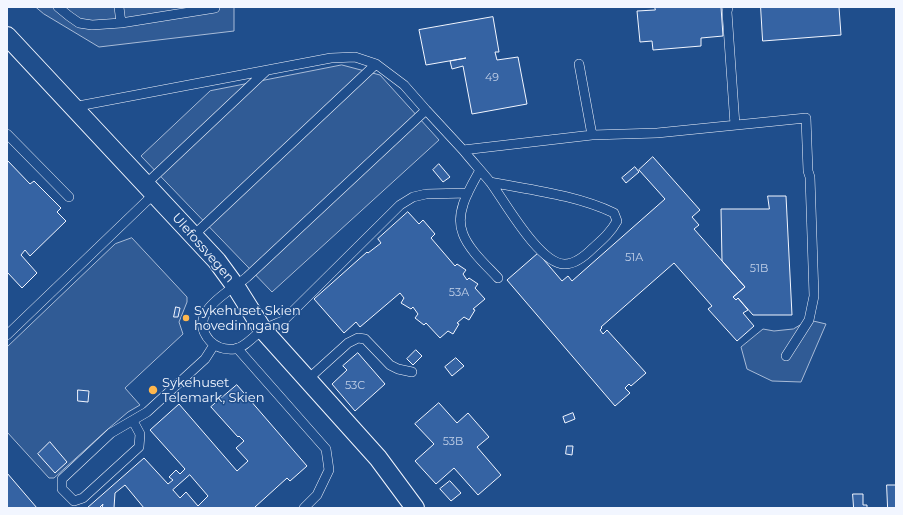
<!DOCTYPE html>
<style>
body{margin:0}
#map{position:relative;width:903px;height:515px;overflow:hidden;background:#1f4e8c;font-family:Montserrat,sans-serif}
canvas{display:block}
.frame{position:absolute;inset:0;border:8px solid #f2f6ff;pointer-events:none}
</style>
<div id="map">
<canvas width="903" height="515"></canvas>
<div class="frame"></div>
</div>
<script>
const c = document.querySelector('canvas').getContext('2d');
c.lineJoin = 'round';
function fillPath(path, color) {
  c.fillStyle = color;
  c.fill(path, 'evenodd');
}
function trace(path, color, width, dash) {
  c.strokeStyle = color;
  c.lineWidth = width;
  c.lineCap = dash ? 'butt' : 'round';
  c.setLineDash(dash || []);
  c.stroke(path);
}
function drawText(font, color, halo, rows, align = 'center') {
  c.font = font + ' Montserrat,sans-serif';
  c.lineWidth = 3;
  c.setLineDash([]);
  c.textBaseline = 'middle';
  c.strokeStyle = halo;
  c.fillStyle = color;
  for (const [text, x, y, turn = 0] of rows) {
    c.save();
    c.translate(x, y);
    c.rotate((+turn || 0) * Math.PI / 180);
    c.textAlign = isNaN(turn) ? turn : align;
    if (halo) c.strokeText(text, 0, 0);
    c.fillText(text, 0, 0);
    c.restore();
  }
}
const built = new Path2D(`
 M 36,7 L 234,7 L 234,31 L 99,47 L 44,14 Z
 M 342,65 L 380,75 L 439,140 L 272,292 L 141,156 L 210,91 Z
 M 132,238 L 187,297 L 187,302 L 179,322 L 183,334 L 125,388 L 140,405 L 128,412 L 108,429 L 54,478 L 49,478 L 7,432 L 7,347 L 115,244 Z
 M 809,320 L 826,324 L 801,382 L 772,381 L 747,369 L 741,347 L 763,329 L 774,331 L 793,329 Z`);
const building = new Path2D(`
 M 655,7 L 721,7 L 723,36 L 701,38 L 701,46 L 653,50 L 652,41 L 640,42 L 637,11 L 655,10 Z
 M 761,7 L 839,7 L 841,35 L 763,41 Z
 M 493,17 L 499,52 L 495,52 L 497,60 L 518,57 L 527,104 L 472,114 L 463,66 L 452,69 L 450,61 L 466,58 L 426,65 L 419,30 Z
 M 653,157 L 700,210 L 692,217 L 699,225 L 694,229 L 745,287 L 733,297 L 736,300 L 738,298 L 748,310 L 743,313 L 754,326 L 737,341 L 708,309 L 712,306 L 674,263 L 601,327 L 602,328 L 600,330 L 603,334 L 607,330 L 646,373 L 631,386 L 629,384 L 625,388 L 630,393 L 615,406 L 507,280 L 538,253 L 562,281 L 568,276 L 572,281 L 665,199 L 639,170 Z
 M 7,160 L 30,184 L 34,181 L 61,208 L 57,212 L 66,221 L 30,256 L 25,250 L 21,255 L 37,273 L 22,288 L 7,272 Z
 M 439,164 L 450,177 L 443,182 L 433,170 Z
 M 635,167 L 639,172 L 626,183 L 622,178 Z
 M 768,196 L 786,196 L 792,315 L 753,315 L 738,298 L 736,300 L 733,297 L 745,287 L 722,261 L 721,209 L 769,209 Z
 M 408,212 L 419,224 L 423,220 L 435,234 L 431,238 L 455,266 L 457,264 L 466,270 L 463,274 L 467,280 L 469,278 L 478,284 L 475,288 L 485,299 L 473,309 L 475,310 L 469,320 L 464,317 L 457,323 L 459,324 L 453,334 L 448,331 L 440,338 L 426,323 L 424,325 L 415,318 L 418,314 L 413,307 L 411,309 L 401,303 L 404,298 L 400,293 L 360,327 L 356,322 L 344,333 L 314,299 L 367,252 L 368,253 L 381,243 L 378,239 Z
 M 176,307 L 180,308 L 178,317 L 174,317 Z
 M 416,350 L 422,356 L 413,365 L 407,359 Z
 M 358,353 L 385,384 L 355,411 L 332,384 L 347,370 L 343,366 Z
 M 456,358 L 464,366 L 452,376 L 445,367 Z
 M 237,385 L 307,466 L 290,481 L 287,478 L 255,507 L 256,508 L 144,508 L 125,485 L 115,493 L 114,508 L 102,508 L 103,504 L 99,508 L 87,508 L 144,458 L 168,484 L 173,480 L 169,477 L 176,470 L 180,474 L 185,469 L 150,430 L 179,404 L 237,471 L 248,461 L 236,448 L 244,441 L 239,436 L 238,437 L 211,407 ZM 190,475 L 208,496 L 198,506 L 186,492 L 180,498 L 173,490 Z
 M 78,390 L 89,391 L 88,402 L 78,401 Z
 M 439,403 L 457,423 L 468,413 L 489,437 L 477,447 L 501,475 L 478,495 L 454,468 L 436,484 L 415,461 L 434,444 L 415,424 Z
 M 573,413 L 575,419 L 565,423 L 563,417 Z
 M 50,442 L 67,462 L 55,473 L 38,454 Z
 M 567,446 L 573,446 L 572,455 L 566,454 Z
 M 7,473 L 37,508 L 7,508 Z
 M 450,481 L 461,493 L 451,501 L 440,489 Z
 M 887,485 L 896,485 L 896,508 L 888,508 Z
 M 853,494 L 863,494 L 863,505 L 867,505 L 867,508 L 854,508 Z`);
const service = new Path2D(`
 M 58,7 L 69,16 L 79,23 L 92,25 L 121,23 L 215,8
 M 119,7 L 121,23
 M 728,7 L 727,12 L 735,125
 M 579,64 L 592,135
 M 73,107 L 331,58 L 355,57 L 376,64 L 404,85 L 426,110 L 463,150 L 592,135 L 657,133 L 806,118 L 808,171 L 810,177 L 814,296 L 809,320 L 786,356
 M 426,110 L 247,277 C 229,292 185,313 210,341 C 217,348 226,350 235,349 C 246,347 254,335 263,330 C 269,326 276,324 283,321 L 400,205 L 413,197 L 426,194 L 468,193
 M 7,134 L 69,197
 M 463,150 C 472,161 482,172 491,183 C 505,202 540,265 565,264 C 576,264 586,255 593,248 C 603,239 611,232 617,221 L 614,213 C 576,195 531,190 490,182
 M 480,170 C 470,188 454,213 463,234 C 469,250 487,266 498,278
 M 146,184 L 267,70
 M 194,235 L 376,64
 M 7,335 L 155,193
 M 237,348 L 326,449 L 329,470 L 317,495 L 304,508
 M 307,380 L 348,343 L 358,338 L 365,339 L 390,365 L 398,369 L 412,372
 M 133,421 L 140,434 L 139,447 L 83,498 L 74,501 L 62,489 L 62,479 L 111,433 L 147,412 L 205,359 L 214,345`);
const minor = new Path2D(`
 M 7,36 L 217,261 L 236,287 L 263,330 L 378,458 L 415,508`);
const markers = [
 [186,318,4,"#ffb74d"],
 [153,390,5,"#ffb74d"]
];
const numberNames = [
 ["49",492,78],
 ["51A",634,258],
 ["51B",759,269],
 ["53A",459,293],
 ["53C",355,386],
 ["53B",453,442]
];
const streetNames = [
 ["Ulefossvegen",203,248,49]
];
const poiNames = [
 ["Sykehuset Skien",194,311],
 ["hovedinngang",194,326],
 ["Sykehuset",162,383],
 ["Telemark, Skien",162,398]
];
fillPath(built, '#305b95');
trace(built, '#a8bbd7', 1);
fillPath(building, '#3563a3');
trace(building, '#f2f6ff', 1);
trace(service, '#f2f6ff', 10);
trace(minor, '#f2f6ff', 20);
trace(service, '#1f4e8c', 9);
trace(minor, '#1f4e8c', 18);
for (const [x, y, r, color] of markers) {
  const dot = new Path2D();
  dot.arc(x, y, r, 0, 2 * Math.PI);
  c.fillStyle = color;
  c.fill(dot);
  trace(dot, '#1f4e8c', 1.5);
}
drawText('11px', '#c3d1e8', null, numberNames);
drawText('13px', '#f2f6ff', '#1f4e8c', streetNames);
drawText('13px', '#f2f6ff', '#1f4e8c', poiNames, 'left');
</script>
